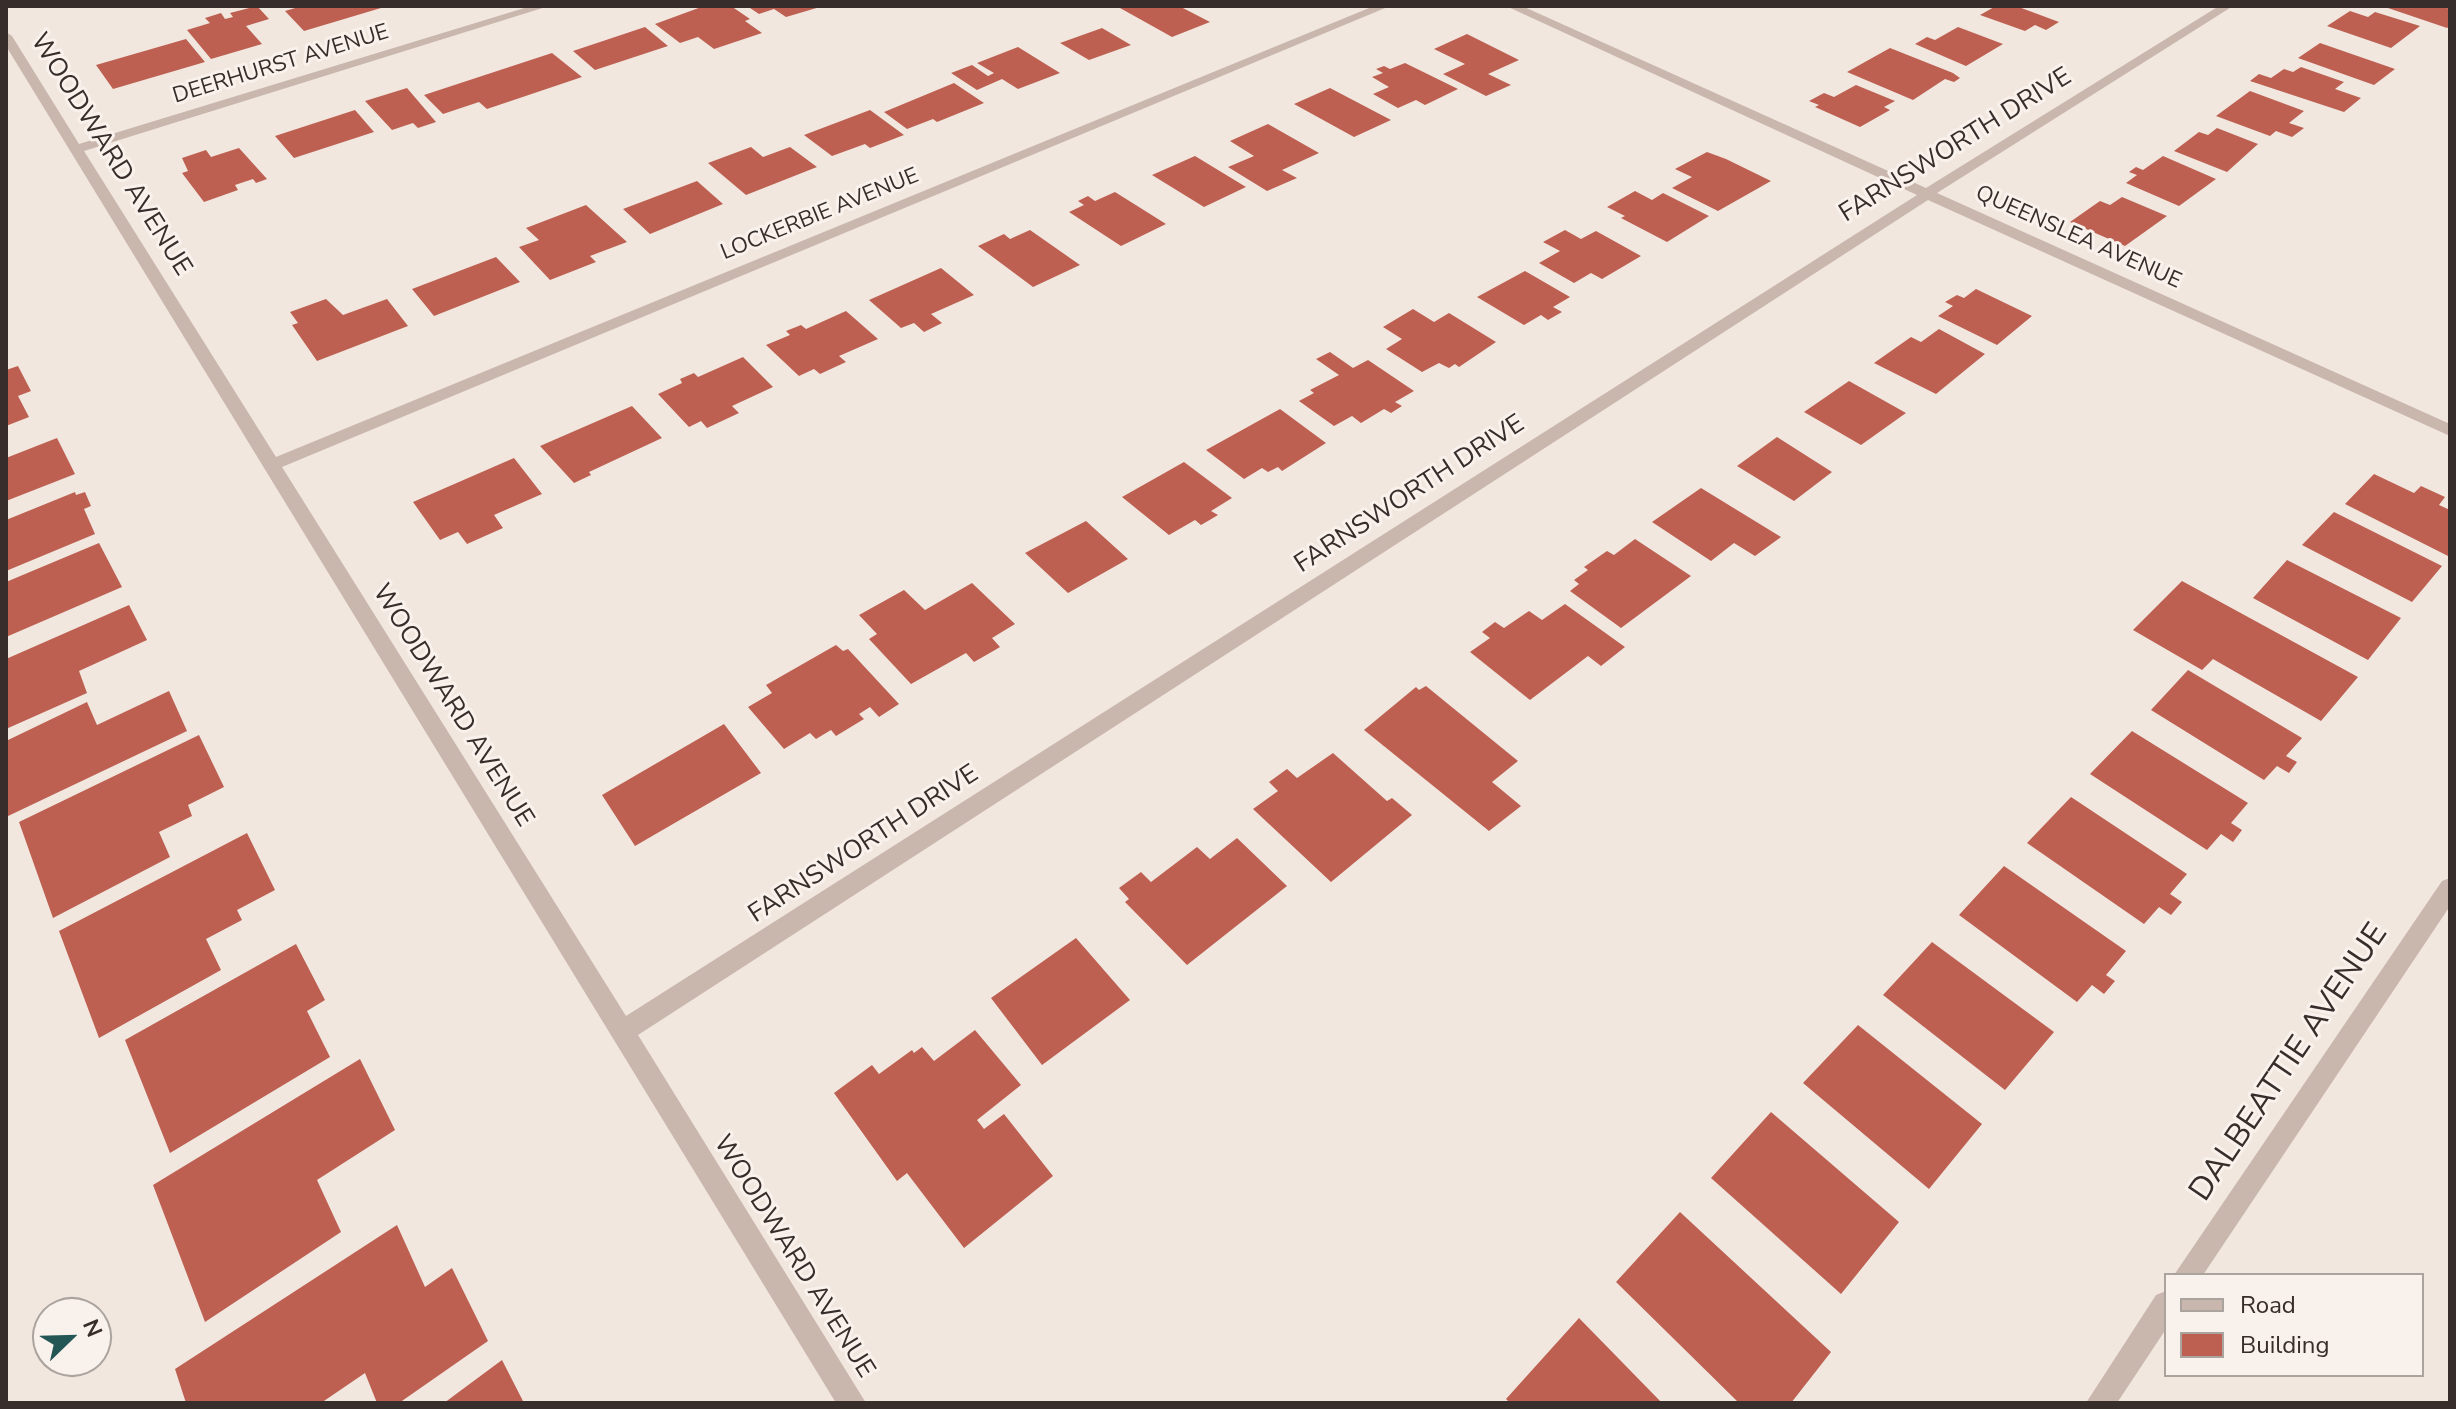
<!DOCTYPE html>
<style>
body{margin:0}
#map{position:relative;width:2456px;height:1409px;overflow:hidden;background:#f1e7df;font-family:"Nunito Sans",sans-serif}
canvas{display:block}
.frame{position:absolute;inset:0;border:8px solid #372d2a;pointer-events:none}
.legend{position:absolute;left:2164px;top:1273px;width:260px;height:104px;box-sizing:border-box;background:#f9f1ec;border:2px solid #aba39e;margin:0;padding:10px 14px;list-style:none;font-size:24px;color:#372d2a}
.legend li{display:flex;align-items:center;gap:16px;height:40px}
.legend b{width:40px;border:2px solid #aba39e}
.north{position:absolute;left:32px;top:1297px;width:80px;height:80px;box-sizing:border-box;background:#f9f1ec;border:2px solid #aba39e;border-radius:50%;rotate:67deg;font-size:22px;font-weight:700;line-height:32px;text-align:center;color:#372d2a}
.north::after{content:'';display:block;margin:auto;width:28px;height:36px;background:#235654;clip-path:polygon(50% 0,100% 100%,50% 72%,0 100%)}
</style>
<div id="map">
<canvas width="2456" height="1409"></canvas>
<div class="frame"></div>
<ul class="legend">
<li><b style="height:10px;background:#c9b6ac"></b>Road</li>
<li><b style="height:22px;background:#bd6052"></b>Building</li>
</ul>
<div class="north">N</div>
</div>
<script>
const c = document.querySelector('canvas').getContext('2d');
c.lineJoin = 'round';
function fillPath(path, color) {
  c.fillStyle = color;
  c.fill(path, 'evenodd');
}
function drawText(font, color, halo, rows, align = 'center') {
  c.font = font + ' "Nunito Sans",sans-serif';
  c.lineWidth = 6;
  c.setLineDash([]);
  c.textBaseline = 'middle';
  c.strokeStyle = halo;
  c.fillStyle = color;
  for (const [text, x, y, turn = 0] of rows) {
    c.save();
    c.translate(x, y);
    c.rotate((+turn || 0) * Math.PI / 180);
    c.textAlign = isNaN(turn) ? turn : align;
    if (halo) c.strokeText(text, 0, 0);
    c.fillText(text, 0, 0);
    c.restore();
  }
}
const building = new Path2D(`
 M 257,6 L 269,19 L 246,26 L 262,44 L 211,59 L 187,30 L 210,23 L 205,18 L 221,13 L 225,19 L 233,17 L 230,13 Z
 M 302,6 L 379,6 L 381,8 L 304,31 L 285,11 Z
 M 704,6 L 731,6 L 750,19 L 745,21 L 762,33 L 714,49 L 698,37 L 680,43 L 655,24 Z
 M 747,6 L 820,6 L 820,7 L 786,17 L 774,9 L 759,14 Z
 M 1126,6 L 1179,6 L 1210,22 L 1172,37 L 1120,8 Z
 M 1996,6 L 2016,6 L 2059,22 L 2046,30 L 2035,25 L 2025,31 L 1980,15 Z
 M 2382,6 L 2441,6 L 2450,9 L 2450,26 L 2447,28 Z
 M 2350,11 L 2368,17 L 2375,12 L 2420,26 L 2391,48 L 2327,26 Z
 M 645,27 L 668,46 L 595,70 L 573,51 Z
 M 1958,27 L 2003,44 L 1966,66 L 1915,44 L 1927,37 L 1935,40 Z
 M 1102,28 L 1131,45 L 1089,60 L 1060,43 Z
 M 1467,34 L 1519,60 L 1488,74 L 1511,85 L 1486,96 L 1443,74 L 1465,64 L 1434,49 Z
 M 186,39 L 205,62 L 113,89 L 96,65 Z
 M 2320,43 L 2395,69 L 2374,85 L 2298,58 Z
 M 1018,47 L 1060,73 L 1018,89 L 1002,79 L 977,90 L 951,73 L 972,65 L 988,76 L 994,73 L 977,63 Z
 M 1890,48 L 1953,73 L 1960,78 L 1954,82 L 1945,79 L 1913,100 L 1847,72 Z
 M 552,53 L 582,77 L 487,109 L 479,102 L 443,114 L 424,95 Z
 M 1405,63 L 1458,89 L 1425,105 L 1416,100 L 1398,108 L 1373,94 L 1389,87 L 1372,77 L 1383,73 L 1376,69 L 1384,66 L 1390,69 Z
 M 2301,67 L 2344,82 L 2335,89 L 2361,98 L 2344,112 L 2250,81 L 2259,74 L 2271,78 L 2284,69 L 2293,72 Z
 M 954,83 L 984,103 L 937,122 L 933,119 L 907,129 L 884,112 Z
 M 1856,85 L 1895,101 L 1884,107 L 1890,110 L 1860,127 L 1815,107 L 1819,105 L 1809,101 L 1824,93 L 1834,97 Z
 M 407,88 L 436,122 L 418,128 L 413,123 L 392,130 L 365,101 Z
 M 1330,88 L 1391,120 L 1354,137 L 1294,104 Z
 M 2250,91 L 2304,111 L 2289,123 L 2304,128 L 2292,137 L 2276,131 L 2270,136 L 2216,116 Z
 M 355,110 L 374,132 L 294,158 L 275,136 Z
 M 870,110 L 904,135 L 870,148 L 865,144 L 832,156 L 804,135 Z
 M 1268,124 L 1319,153 L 1282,170 L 1297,178 L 1267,191 L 1228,167 L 1254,156 L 1230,141 Z
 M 2217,128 L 2258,144 L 2227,172 L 2174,151 L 2199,132 L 2208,135 Z
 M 751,147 L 763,157 L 790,147 L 817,167 L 746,195 L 708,163 Z
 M 239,148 L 267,179 L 256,183 L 253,179 L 235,185 L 238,190 L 204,202 L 182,173 L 188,171 L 182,158 L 206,150 L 211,157 Z
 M 1707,152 L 1726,159 L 1771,181 L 1718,211 L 1672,188 L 1692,177 L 1675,169 Z
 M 1195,156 L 1246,187 L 1204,207 L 1152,175 Z
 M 2163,156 L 2216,179 L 2179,206 L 2126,183 L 2137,175 L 2129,172 L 2136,167 L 2143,170 Z
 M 697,181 L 723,204 L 650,234 L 623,209 Z
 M 1635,191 L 1652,200 L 1663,193 L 1709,216 L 1667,242 L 1621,218 L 1625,216 L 1607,207 Z
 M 1115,192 L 1166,224 L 1121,246 L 1069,212 L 1084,205 L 1078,201 L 1088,196 L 1095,201 Z
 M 2122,197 L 2167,216 L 2125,246 L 2070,222 L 2100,201 L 2110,205 Z
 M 586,205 L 627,242 L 590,256 L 596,262 L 550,280 L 519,247 L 539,240 L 526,228 Z
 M 1030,230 L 1080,265 L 1033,287 L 978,246 L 1004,234 L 1010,239 Z
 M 1565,230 L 1581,239 L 1596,231 L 1641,256 L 1602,279 L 1591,273 L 1574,283 L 1539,263 L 1560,251 L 1543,242 Z
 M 496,257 L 520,282 L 434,316 L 412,289 Z
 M 941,268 L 974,295 L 931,314 L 942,323 L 924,332 L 914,323 L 901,328 L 869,300 Z
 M 1525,271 L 1570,297 L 1553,307 L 1562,312 L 1548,320 L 1541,315 L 1524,325 L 1477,297 Z
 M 1976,289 L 2032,316 L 1997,345 L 1938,316 L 1953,306 L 1945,302 L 1957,295 L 1964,298 Z
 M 326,299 L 343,315 L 387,299 L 408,326 L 317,361 L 292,325 L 298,323 L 290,312 Z
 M 1413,309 L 1434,322 L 1449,313 L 1496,342 L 1459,367 L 1455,364 L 1449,368 L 1439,363 L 1422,372 L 1386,349 L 1402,339 L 1383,327 Z
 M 846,311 L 878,339 L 839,356 L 846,362 L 820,374 L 814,369 L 799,376 L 766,345 L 790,335 L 786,331 L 801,325 L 806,329 Z
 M 1939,329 L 1985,354 L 1936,394 L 1874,363 L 1911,337 L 1921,342 Z
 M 1330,352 L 1353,368 L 1368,360 L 1414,391 L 1395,402 L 1402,406 L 1391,413 L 1384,409 L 1361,423 L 1352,416 L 1334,426 L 1299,401 L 1314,393 L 1310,390 L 1339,375 L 1316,359 Z
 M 743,357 L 773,387 L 732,406 L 739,413 L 707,428 L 701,421 L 689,427 L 658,394 L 682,383 L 680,379 L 694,373 L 698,377 Z
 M 18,366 L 31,391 L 18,396 L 29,417 L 6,426 L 6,370 Z
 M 1849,381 L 1906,413 L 1861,445 L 1804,412 Z
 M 632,406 L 662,438 L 589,472 L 591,475 L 574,483 L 540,446 Z
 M 1280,409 L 1326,443 L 1282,471 L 1278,467 L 1268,472 L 1262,468 L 1244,479 L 1206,450 Z
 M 1777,437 L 1832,472 L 1794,501 L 1737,466 Z
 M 57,438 L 75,474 L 6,501 L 6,458 Z
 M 514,458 L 542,494 L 494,515 L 503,528 L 467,544 L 458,532 L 440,540 L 413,502 Z
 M 1184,462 L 1232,498 L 1211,511 L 1218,515 L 1213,518 L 1201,525 L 1195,520 L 1169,535 L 1122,497 Z
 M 2374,474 L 2414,493 L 2421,486 L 2445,497 L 2439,505 L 2450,510 L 2450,557 L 2345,504 Z
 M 1701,488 L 1781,537 L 1755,556 L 1734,543 L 1711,561 L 1652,522 Z
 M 75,492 L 76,495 L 85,492 L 91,506 L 84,509 L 95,534 L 6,571 L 6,520 Z
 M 2334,512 L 2442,566 L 2412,602 L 2302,545 Z
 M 1086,521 L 1128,559 L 1068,593 L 1025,553 Z
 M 1635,539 L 1691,576 L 1621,628 L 1570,591 L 1579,584 L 1574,580 L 1588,570 L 1584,567 L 1607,551 L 1614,555 Z
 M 99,543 L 122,587 L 6,637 L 6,582 Z
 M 2287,560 L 2401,618 L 2368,660 L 2253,598 Z
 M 2182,581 L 2358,677 L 2321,721 L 2213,659 L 2202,670 L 2133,630 Z
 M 972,583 L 1015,624 L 992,638 L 1000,647 L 995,650 L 974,662 L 966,653 L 911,684 L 869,639 L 877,634 L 859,615 L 904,590 L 925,610 Z
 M 1565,604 L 1625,647 L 1601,666 L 1588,656 L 1530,700 L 1470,652 L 1490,638 L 1482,632 L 1495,622 L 1504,628 L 1529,611 L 1542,620 Z
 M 129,605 L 147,640 L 79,671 L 87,693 L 6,729 L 6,659 Z
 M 836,645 L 843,651 L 848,649 L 899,704 L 879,717 L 870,707 L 859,714 L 864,719 L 836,736 L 831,730 L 816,739 L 810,733 L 784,749 L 748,707 L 772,693 L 766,685 Z
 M 2188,670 L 2302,738 L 2286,756 L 2297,762 L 2289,773 L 2277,766 L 2264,780 L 2151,710 Z
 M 1426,686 L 1518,761 L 1492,782 L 1521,806 L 1489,831 L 1364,730 L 1416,687 L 1419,690 Z
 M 169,691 L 187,731 L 6,817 L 6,741 L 87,702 L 97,725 Z
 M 724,724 L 761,773 L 635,846 L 602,795 Z
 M 2132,731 L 2248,803 L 2231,823 L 2242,830 L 2233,842 L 2221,834 L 2207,850 L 2090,774 Z
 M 199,735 L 224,787 L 188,805 L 192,816 L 159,832 L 170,857 L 53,918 L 19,822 Z
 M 1333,753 L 1387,801 L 1392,798 L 1412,815 L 1331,882 L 1253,809 L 1278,791 L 1269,782 L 1287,769 L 1297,778 Z
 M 2071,797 L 2187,874 L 2170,894 L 2182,902 L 2171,915 L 2159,907 L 2144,924 L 2027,843 Z
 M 247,833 L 275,890 L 237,910 L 242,920 L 206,939 L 221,970 L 99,1038 L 59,931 Z
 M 1237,838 L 1287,886 L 1187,965 L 1125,902 L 1129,899 L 1119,888 L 1141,872 L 1151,882 L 1197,847 L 1210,859 Z
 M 2004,866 L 2126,951 L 2106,975 L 2115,981 L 2104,994 L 2092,985 L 2077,1002 L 1959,915 Z
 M 1076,938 L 1130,1000 L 1042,1065 L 991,998 Z
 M 1932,942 L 2054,1032 L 2005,1090 L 1883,995 Z
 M 296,944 L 325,1000 L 307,1011 L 330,1057 L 170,1153 L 125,1040 Z
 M 1858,1025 L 1982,1124 L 1929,1189 L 1803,1083 Z
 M 975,1030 L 1021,1085 L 977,1120 L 984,1129 L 1004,1114 L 1053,1176 L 964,1248 L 907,1173 L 897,1181 L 834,1093 L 872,1065 L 879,1074 L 912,1050 L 914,1053 L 922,1047 L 934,1061 Z
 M 360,1059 L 395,1130 L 317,1180 L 341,1232 L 205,1322 L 153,1185 Z
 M 1771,1112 L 1899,1222 L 1841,1294 L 1711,1178 Z
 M 1680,1212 L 1831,1352 L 1791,1403 L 1739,1403 L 1616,1282 Z
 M 397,1225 L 425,1287 L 452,1268 L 488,1341 L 399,1403 L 377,1403 L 365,1373 L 321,1403 L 186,1403 L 175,1369 Z
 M 1579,1318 L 1662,1403 L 1510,1403 L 1506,1399 Z
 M 502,1360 L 524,1403 L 444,1403 Z`);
const minor = new Path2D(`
 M 531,6 L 549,6 L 84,151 L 276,457 L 1374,6 L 1390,6 L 282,467 L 626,1016 L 1917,195 L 1506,6 L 1522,6 L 1926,188 L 2219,6 L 2233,6 L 1937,193 L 2450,424 L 2450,436 L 1928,200 L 638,1035 L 866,1403 L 836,1403 L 6,46 L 6,32 L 12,36 L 79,144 Z
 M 2450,878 L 2450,906 L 2203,1275 L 2174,1275 L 2442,881 Z
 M 2166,1291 L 2166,1329 L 2117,1403 L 2086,1403 L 2156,1295 Z`);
const farStreetnames = [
 ["DEERHURST AVENUE",281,65,-17],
 ["LOCKERBIE AVENUE",820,215,-22],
 ["QUEENSLEA AVENUE",2078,238,24]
];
const streetNames = [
 ["FARNSWORTH DRIVE",1956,146,-32],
 ["WOODWARD AVENUE",110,155,58],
 ["FARNSWORTH DRIVE",1410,495,-33],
 ["WOODWARD AVENUE",452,706,58],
 ["FARNSWORTH DRIVE",864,845,-33],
 ["WOODWARD AVENUE",793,1257,58]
];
const nearStreetnames = [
 ["DALBEATTIE AVENUE",2290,1063,-56]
];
fillPath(building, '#bd6052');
fillPath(minor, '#c9b6ac');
drawText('22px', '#372d2a', '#f9f1ec', farStreetnames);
drawText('26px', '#372d2a', '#f9f1ec', streetNames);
drawText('32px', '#372d2a', '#f9f1ec', nearStreetnames);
</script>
